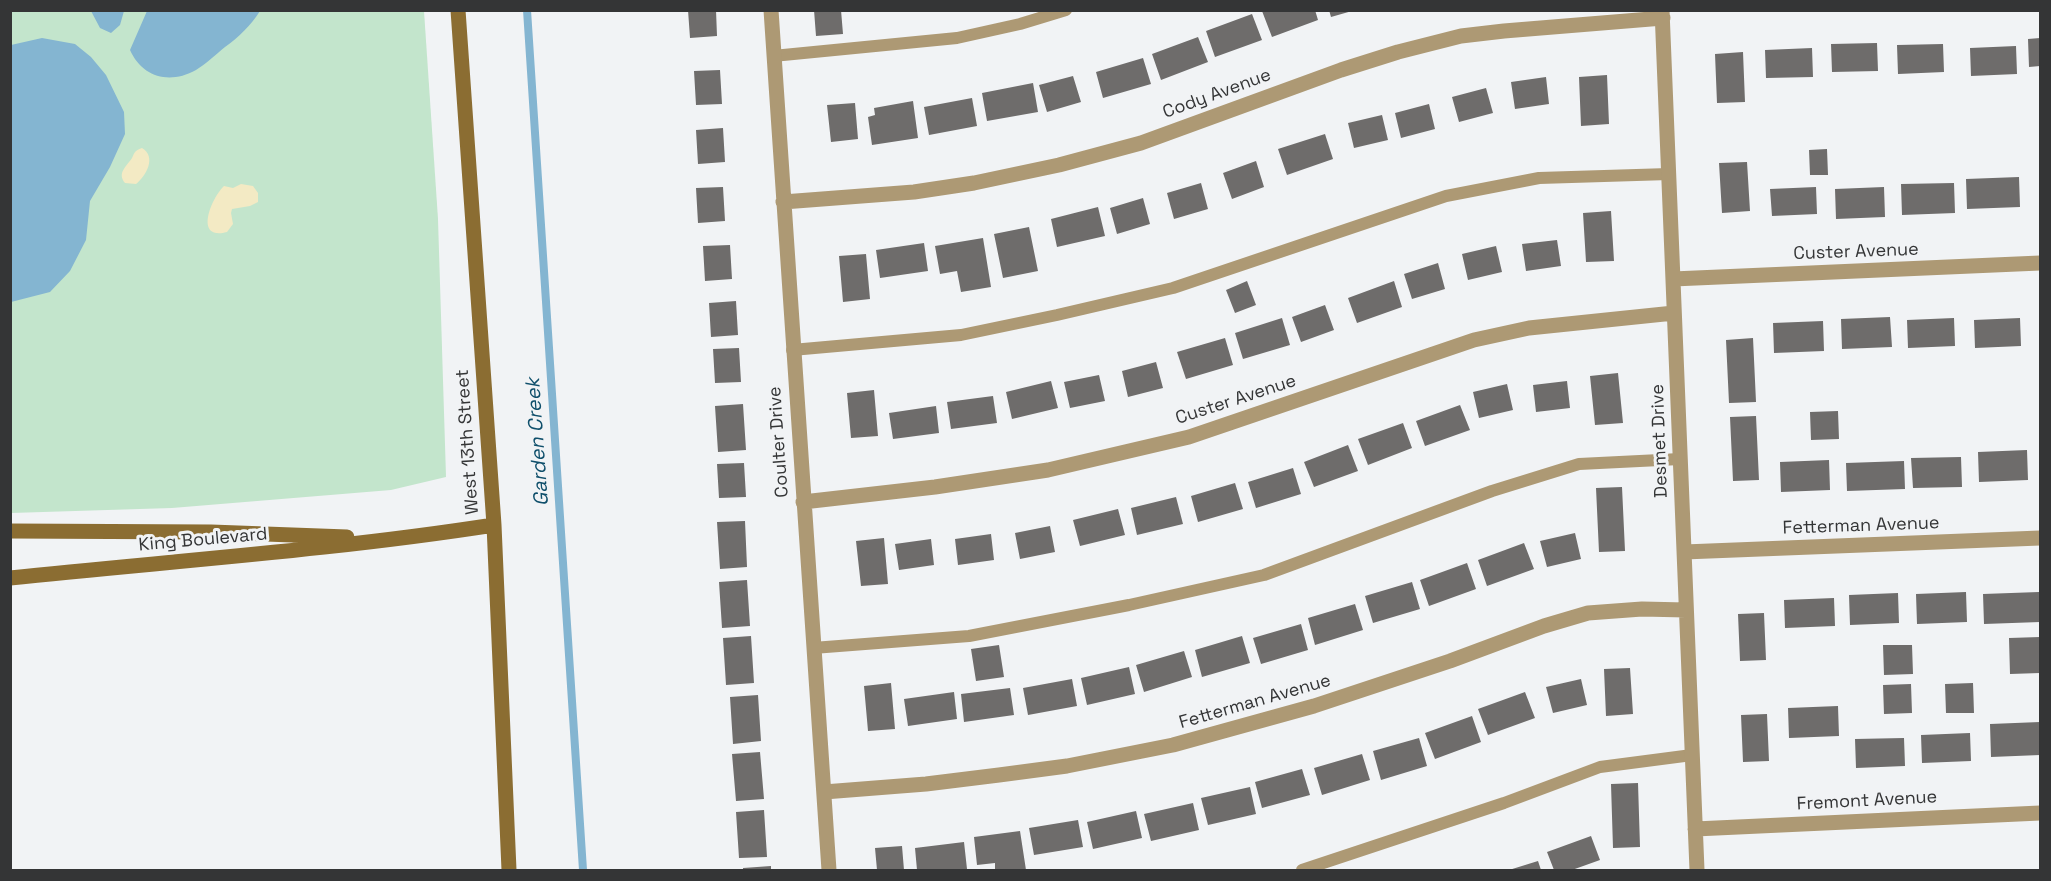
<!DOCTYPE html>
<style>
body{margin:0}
#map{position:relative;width:2051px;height:881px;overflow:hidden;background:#f1f3f5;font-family:"Space Grotesk",sans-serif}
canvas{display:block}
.frame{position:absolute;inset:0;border:12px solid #343536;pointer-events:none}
</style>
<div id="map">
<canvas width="2051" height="881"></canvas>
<div class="frame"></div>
</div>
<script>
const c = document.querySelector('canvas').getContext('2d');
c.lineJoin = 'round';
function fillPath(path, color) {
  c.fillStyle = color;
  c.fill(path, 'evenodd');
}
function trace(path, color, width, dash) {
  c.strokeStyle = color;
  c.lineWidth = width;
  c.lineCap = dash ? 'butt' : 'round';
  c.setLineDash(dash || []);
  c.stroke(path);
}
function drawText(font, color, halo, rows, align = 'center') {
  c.font = font + ' "Space Grotesk",sans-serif';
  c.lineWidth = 6;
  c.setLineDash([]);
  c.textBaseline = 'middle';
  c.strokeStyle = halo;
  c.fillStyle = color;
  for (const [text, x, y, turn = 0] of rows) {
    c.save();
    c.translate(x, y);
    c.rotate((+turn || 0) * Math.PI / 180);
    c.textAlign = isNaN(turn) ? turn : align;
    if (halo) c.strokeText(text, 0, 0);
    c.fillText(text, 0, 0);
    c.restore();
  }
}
const green = new Path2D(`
 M 10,11 L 424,11 L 438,219 L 446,477 L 391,490 L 172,508 L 11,513 Z`);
const sand = new Path2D(`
 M 142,148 C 157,157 146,176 136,184 L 125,183 C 117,173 126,167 132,158 C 135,152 134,151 142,148 Z
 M 241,184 L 253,186 L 258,193 L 258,202 L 250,206 L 232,209 L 231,213 L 233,224 L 227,232 C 193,241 212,197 224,186 L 233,188 Z`);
const water = new Path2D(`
 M 91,11 L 124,11 L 120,25 L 111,33 L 100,28 Z
 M 147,11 L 147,10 L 260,11 C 251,25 239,37 225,47 C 215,55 206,64 196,70 C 169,85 142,77 130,50 Z
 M 42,38 L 75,44 L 91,57 L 106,75 L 124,112 L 125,134 L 110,167 L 90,201 L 86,240 L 70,271 L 50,292 L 11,302 L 11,45 Z`);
const stream = new Path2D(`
 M 527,10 L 583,870`);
const building = new Path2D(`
 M 688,10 L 716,10 L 717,36 L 690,38 Z
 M 814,10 L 841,10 L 843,34 L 816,36 Z
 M 1265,10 L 1315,10 L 1318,20 L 1272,37 L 1262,11 Z
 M 1329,10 L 1352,10 L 1352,11 L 1331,17 Z
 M 1252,14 L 1262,40 L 1215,57 L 1206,31 Z
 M 1198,37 L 1208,62 L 1161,80 L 1152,54 Z
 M 2040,38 L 2040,66 L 2029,67 L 2028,39 Z
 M 1877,43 L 1878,71 L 1832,72 L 1831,44 Z
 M 1943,44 L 1944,72 L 1898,74 L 1897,45 Z
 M 2016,46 L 2017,74 L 1971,76 L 1970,48 Z
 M 1812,48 L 1813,77 L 1766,78 L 1765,50 Z
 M 1743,52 L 1745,102 L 1717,103 L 1715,54 Z
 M 1143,58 L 1151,84 L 1103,98 L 1096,72 Z
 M 720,70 L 722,104 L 696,105 L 694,71 Z
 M 1607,75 L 1609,124 L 1581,126 L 1579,77 Z
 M 1073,76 L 1081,102 L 1047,112 L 1039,85 Z
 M 1546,77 L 1549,104 L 1515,109 L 1511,82 Z
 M 1033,83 L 1038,112 L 987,121 L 982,93 Z
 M 1486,88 L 1493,113 L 1459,122 L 1452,97 Z
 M 972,98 L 977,126 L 929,135 L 924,107 Z
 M 913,101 L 918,138 L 872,145 L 868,117 L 875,115 L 874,108 Z
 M 855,103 L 858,139 L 831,142 L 827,105 Z
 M 1429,104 L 1435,129 L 1401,138 L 1395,113 Z
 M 1382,115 L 1388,140 L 1354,148 L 1348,123 Z
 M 723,128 L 725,162 L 698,164 L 696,130 Z
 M 1325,134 L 1333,159 L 1287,175 L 1278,149 Z
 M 1827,149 L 1828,175 L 1810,175 L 1809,150 Z
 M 1256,161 L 1264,187 L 1232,199 L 1223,173 Z
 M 1747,162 L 1750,211 L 1722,213 L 1719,163 Z
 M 2019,177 L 2020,207 L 1967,209 L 1966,179 Z
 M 1201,183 L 1208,209 L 1174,219 L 1167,193 Z
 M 1954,183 L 1955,213 L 1902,215 L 1901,184 Z
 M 723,187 L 725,221 L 698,223 L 696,188 Z
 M 1816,187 L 1817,214 L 1772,216 L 1770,189 Z
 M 1884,187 L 1885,217 L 1836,219 L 1835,189 Z
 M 1143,198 L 1150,224 L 1117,234 L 1110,208 Z
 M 1098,207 L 1105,236 L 1057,247 L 1051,219 Z
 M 1611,211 L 1614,261 L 1586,262 L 1583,213 Z
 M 1029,227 L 1038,271 L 1003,278 L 994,234 Z
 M 983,238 L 991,287 L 961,292 L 957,271 L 940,274 L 935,246 Z
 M 1557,240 L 1561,266 L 1526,271 L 1522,244 Z
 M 924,243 L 928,271 L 880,278 L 876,250 Z
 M 730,245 L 732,279 L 705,281 L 703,246 Z
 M 1496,246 L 1502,272 L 1468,280 L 1462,254 Z
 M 866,254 L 870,299 L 843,302 L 839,256 Z
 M 1438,263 L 1445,289 L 1412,299 L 1404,274 Z
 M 1247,281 L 1256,305 L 1235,313 L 1226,290 Z
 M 1394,281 L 1402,307 L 1357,323 L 1348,298 Z
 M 736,301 L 738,335 L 711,337 L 709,303 Z
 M 1325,305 L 1334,330 L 1301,342 L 1292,317 Z
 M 1890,317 L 1892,347 L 1842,349 L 1841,319 Z
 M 1282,318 L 1290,345 L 1243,359 L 1235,333 Z
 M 1954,318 L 1955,346 L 1908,348 L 1907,320 Z
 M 2020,318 L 2021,346 L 1975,348 L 1974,320 Z
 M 1823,321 L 1824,351 L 1774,353 L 1773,323 Z
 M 1225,338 L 1233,365 L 1186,379 L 1177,352 Z
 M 1753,338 L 1756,402 L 1729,403 L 1726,340 Z
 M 739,348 L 741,382 L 715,383 L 713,349 Z
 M 1156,362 L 1163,388 L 1128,397 L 1122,371 Z
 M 1618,373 L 1623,423 L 1595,425 L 1590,376 Z
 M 1099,375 L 1105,401 L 1070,408 L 1064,382 Z
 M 1051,381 L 1058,408 L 1012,419 L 1006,392 Z
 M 1567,381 L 1570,408 L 1536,412 L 1533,385 Z
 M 1507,384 L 1513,410 L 1479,418 L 1473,392 Z
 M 874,390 L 878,436 L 851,438 L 847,393 Z
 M 993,396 L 997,423 L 951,429 L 947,402 Z
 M 743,404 L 746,450 L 718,452 L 715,406 Z
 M 1460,405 L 1470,430 L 1425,446 L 1416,421 Z
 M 936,406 L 939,433 L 893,439 L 889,413 Z
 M 1838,411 L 1839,439 L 1811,440 L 1810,412 Z
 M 1756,416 L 1759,480 L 1733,481 L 1730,417 Z
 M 1403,423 L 1412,448 L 1368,465 L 1358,439 Z
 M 1348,445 L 1358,471 L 1314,487 L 1304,462 Z
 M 2027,450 L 2028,480 L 1979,482 L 1978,452 Z
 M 1961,457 L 1962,487 L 1913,488 L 1911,458 Z
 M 1829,460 L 1830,490 L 1781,492 L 1780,462 Z
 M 1904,461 L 1905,489 L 1847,491 L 1846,463 Z
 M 744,463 L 746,497 L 719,498 L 717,464 Z
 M 1293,468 L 1301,494 L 1256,508 L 1248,482 Z
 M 1235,483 L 1243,509 L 1198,522 L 1191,496 Z
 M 1622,487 L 1625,551 L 1599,552 L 1596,488 Z
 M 1176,497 L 1183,524 L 1137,535 L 1131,508 Z
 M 1118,509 L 1125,535 L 1080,546 L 1073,520 Z
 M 745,521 L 747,567 L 720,569 L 717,522 Z
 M 1050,526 L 1055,552 L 1020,559 L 1015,533 Z
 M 1575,533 L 1581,559 L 1547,567 L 1540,541 Z
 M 991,534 L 994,560 L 958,565 L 955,539 Z
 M 884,538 L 888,584 L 861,586 L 856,541 Z
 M 931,539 L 934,565 L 899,570 L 895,544 Z
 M 1524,543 L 1534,569 L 1487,586 L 1478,560 Z
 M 1467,563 L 1476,589 L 1429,606 L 1420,580 Z
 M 747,580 L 750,626 L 722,628 L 719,582 Z
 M 1412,582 L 1420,609 L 1373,623 L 1365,596 Z
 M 1966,592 L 1967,622 L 1917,624 L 1916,594 Z
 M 2039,592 L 2040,622 L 1984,624 L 1983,594 Z
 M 1898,593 L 1899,623 L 1850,625 L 1849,595 Z
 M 1834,598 L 1835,626 L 1785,628 L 1784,600 Z
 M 1355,604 L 1363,630 L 1315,645 L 1308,618 Z
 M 1764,613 L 1766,660 L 1740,661 L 1738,614 Z
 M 1301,624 L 1308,650 L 1261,664 L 1253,638 Z
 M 751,636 L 754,683 L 726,685 L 723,638 Z
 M 1242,636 L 1250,663 L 1202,677 L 1195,650 Z
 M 2040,637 L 2040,673 L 2010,674 L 2009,638 Z
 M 999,645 L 1004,677 L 976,681 L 971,649 Z
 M 1883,645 L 1912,645 L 1913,674 L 1884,675 Z
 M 1184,651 L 1192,677 L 1144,692 L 1136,665 Z
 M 1129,667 L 1135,694 L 1087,705 L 1081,678 Z
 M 1630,668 L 1633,714 L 1606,716 L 1604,669 Z
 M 1072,679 L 1077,706 L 1028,715 L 1023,688 Z
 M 1581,679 L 1587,705 L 1553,713 L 1546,687 Z
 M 891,683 L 895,729 L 868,731 L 864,686 Z
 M 1973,683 L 1974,713 L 1946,713 L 1945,684 Z
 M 1911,684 L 1912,713 L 1884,714 L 1883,685 Z
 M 1010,688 L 1014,715 L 964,722 L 961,694 Z
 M 954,692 L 957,719 L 908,726 L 904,699 Z
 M 1525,692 L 1535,718 L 1488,735 L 1478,709 Z
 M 758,695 L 761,741 L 733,744 L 730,697 Z
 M 1838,706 L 1839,736 L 1789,738 L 1788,708 Z
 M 1767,714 L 1769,761 L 1743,762 L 1741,715 Z
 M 1472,716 L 1481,742 L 1435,759 L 1425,733 Z
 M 2040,722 L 2040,755 L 1991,757 L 1990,724 Z
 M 1970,733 L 1971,761 L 1922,763 L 1921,735 Z
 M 1419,738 L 1427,766 L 1381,780 L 1373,751 Z
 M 1904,738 L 1905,766 L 1856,768 L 1855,739 Z
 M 760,752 L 764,799 L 736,801 L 732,754 Z
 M 1362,754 L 1370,780 L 1322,795 L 1314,768 Z
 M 1302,769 L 1310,795 L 1262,808 L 1255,782 Z
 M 1638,783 L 1640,847 L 1613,848 L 1611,784 Z
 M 1250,787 L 1256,814 L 1208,825 L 1201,798 Z
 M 1193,803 L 1199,830 L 1151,841 L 1144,814 Z
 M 764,810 L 767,857 L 739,858 L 736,812 Z
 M 1136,811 L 1142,838 L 1093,849 L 1087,822 Z
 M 1078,820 L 1083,847 L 1034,855 L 1029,828 Z
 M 1020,831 L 1026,870 L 995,870 L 995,863 L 977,865 L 974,837 Z
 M 1591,836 L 1600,860 L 1572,870 L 1554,870 L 1547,852 Z
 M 964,842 L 967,869 L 917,870 L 915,848 Z
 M 902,846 L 904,870 L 877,870 L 875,848 Z
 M 1538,861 L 1541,870 L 1509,870 Z
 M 771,866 L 771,870 L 743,870 L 743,868 Z`);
const lane = new Path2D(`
 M 773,56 L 957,38 L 1020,24 L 1066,10
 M 792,350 L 961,335 L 1057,315 L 1173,288 L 1446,196 L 1539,178 L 1669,174
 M 813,648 L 969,636 L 1129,605 L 1264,575 L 1492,491 L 1579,464 L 1680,459
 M 1302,870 L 1504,803 L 1600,767 L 1692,755`);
const street = new Path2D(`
 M 771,10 L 829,870
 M 1662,10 L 1697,870
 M 783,202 L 914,192 L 974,183 L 1059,165 L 1141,143 L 1341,70 L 1398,52 L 1461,36 L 1504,31 L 1663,18
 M 1673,279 L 2040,263
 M 803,502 L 935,487 L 1048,470 L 1189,437 L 1474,340 L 1529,328 L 1674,313
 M 1684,552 L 2040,538
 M 824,792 L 926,784 L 999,775 L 1067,766 L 1173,745 L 1314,706 L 1450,661 L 1544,626 L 1588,613 L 1642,609 L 1686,610
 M 1695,829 L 2040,813`);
const secondary = new Path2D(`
 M 458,10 L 494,525 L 509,870
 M 10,531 L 211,532 L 347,537
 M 10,578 C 172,561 333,550 494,525`);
const streetNames = [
 ["Cody Avenue",1217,94,-20],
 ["Custer Avenue",1856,252,-2],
 ["Custer Avenue",1236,400,-18],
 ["Desmet Drive",1660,441,-92],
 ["West 13th Street",468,442,-94],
 ["Coulter Drive",779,442,-94],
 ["Fetterman Avenue",1861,526,-2],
 ["King Boulevard",203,540,-5],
 ["Fetterman Avenue",1255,702,-16],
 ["Fremont Avenue",1867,801,-3]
];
const waterNames = [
 ["Garden Creek",538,442,-94]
];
fillPath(green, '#c3e5cc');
fillPath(sand, '#f3eac4');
fillPath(water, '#84b5d1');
trace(stream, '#84b5d1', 8);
fillPath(building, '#6e6c6b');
trace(lane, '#ad9974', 12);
trace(street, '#ad9974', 15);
trace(secondary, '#8b6d32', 15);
drawText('18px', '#343536', '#f1f3f5', streetNames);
drawText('italic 20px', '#0f4f6b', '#f1f3f5', waterNames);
</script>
